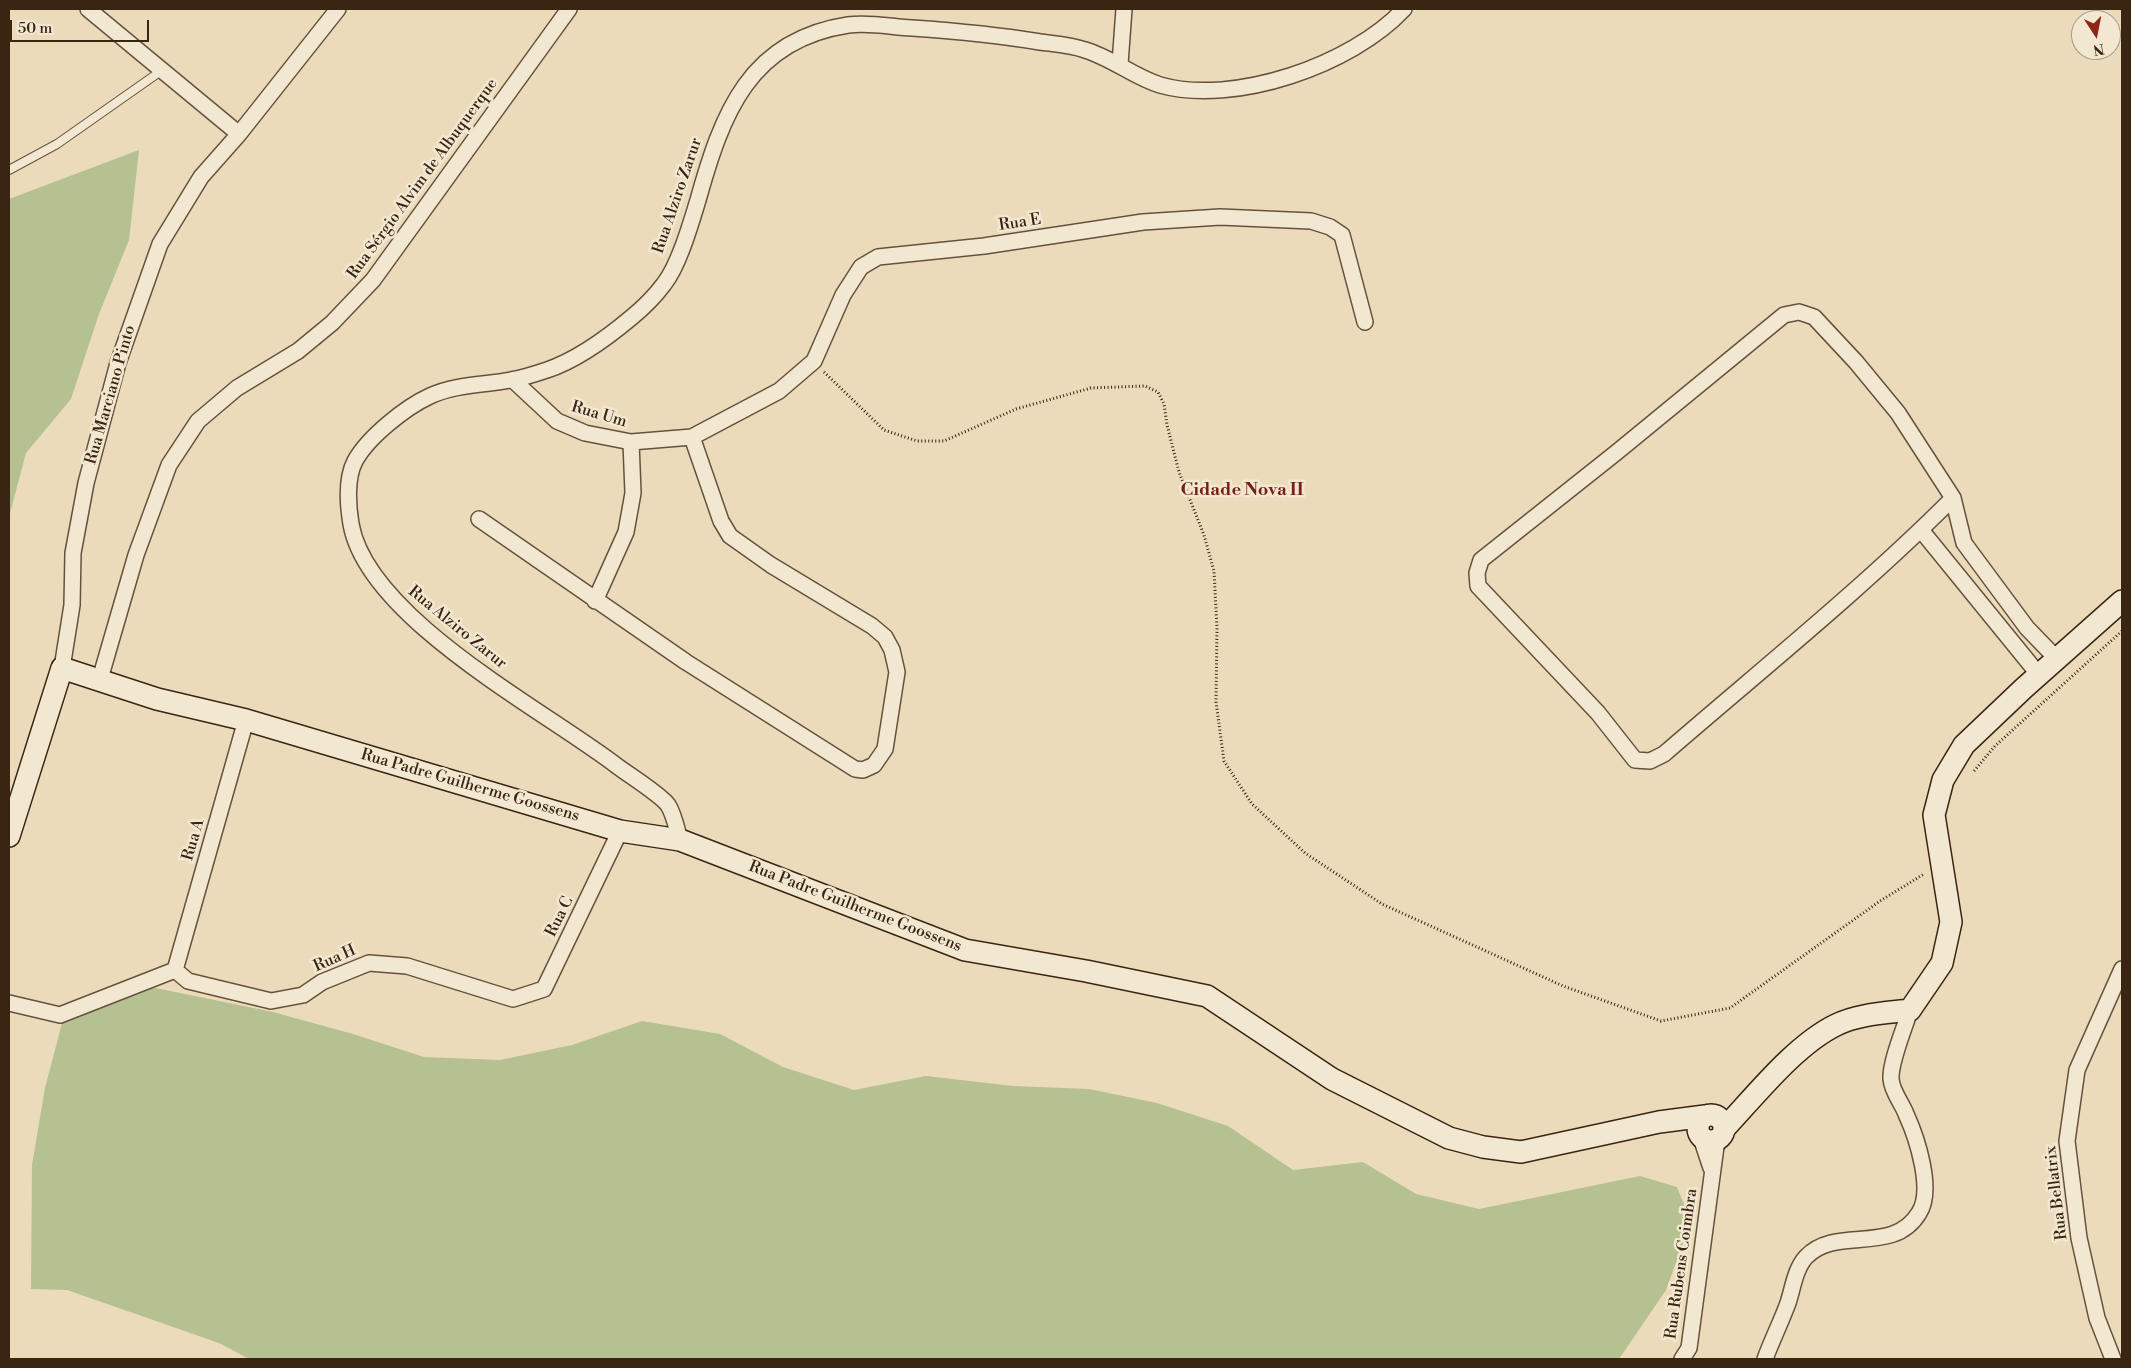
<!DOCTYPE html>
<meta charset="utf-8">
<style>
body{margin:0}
#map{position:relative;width:2131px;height:1368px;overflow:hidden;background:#ebdbba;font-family:"Libre Bodoni",serif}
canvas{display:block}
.frame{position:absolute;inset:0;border:10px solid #3a2512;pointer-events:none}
.north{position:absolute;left:2071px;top:10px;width:50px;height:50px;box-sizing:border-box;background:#f2e8d2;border:1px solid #a89a85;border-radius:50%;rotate:169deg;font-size:14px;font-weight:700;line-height:20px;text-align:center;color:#3a2512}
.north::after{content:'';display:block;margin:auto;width:18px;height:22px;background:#8f2418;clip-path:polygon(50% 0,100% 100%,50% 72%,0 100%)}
.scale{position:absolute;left:10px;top:20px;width:139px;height:22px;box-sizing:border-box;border:2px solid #3a2512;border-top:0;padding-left:6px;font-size:15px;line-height:18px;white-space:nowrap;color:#3a2512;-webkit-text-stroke:4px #f2e8d2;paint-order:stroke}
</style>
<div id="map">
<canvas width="2131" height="1368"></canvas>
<div class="frame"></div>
<div class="north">N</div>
<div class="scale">50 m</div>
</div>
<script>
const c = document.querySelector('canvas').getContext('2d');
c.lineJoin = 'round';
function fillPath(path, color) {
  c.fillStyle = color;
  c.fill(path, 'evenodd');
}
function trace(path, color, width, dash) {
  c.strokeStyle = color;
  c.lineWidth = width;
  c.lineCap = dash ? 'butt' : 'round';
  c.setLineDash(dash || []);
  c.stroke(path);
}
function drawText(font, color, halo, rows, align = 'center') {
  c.font = font + ' "Libre Bodoni",serif';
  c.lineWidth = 5;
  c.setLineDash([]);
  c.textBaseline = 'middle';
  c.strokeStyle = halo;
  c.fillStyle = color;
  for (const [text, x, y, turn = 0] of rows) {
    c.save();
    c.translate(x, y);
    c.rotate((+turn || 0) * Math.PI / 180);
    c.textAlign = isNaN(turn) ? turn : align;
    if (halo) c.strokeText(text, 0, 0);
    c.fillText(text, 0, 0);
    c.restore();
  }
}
const green = new Path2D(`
 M 139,150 L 129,240 L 99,314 L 71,399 L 26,453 L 9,517 L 9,199 Z
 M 136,984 L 273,1012 L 353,1034 L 424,1057 L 500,1060 L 572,1045 L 642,1021 L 720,1034 L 783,1067 L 854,1090 L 926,1076 L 1013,1086 L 1089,1089 L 1157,1103 L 1228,1126 L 1293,1170 L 1363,1162 L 1416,1194 L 1479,1209 L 1640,1176 L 1677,1187 L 1691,1222 L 1666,1290 L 1619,1359 L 249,1359 L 219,1343 L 67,1290 L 31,1289 L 32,1165 L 45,1088 L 66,1008 Z`);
const path = new Path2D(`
 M 824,372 L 884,430 L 917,441 L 944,441 L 1016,409 L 1091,388 L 1145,386 L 1158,392 L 1164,404 L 1167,425 L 1179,472 L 1204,535 L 1214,571 L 1217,628 L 1216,702 L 1224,761 L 1252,804 L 1305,853 L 1382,904 L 1563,986 L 1661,1021 L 1730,1008 L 1880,901 L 1924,874
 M 1974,771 L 1995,746 L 2122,631`);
const lane = new Path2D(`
 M 9,170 L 57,144 L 161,71`);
const street = new Path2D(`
 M 88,9 L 239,134
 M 1120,64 L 1124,9
 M 513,380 L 557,421 L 585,433 L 631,442 L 692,437 L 779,391 L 814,361 L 843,295 L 861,267 L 878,257 L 984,246 L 1143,222 L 1220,217 L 1311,221 L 1330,227 L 1342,235 L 1365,322
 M 1953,498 C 1862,589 1761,670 1664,754 L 1650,761 L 1635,760 L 1598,713 L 1478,586 L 1477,573 L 1481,560 L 1617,452 L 1784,315 L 1799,312 L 1814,317 L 1856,362 L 1898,413 L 1953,498 L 1964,543 L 2027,628 L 2057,659
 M 479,519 L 686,662 L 855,769 L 863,770 L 874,765 L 885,749 L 897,672 L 892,650 L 885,637 L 872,626 L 771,565 L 730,536 L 721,521 L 692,437
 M 1921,530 L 2039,675
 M 595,601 L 626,532 L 633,493 L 631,442
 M 62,668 L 72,605 L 73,553 L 86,483 L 118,363 L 160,244 L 201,177 L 239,134 L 338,9
 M 100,679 L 136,555 L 169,465 L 198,421 L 237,388 L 298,351 L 332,323 L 373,280 L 569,9
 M 680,840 C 677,830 674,814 668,805 C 661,795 629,775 617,766 C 544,710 367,618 351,524 C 348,506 346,478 355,461 C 368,437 406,407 430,396 C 456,384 485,385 511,380 C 523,378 535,374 547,370 C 577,360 607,338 632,317 C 643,308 655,296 664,284 C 679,265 691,223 698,200 C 722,114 749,40 848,25 C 869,22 892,27 912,28 C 956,31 998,35 1040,42 C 1055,44 1071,45 1085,50 C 1112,58 1134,77 1160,85 C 1234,106 1352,65 1404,9
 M 175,970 L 188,981 L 271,1001 L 303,995 L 322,982 L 369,963 L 407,966 L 513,999 L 544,989 L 620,831
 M 175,970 L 246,720
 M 9,1003 L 60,1015 L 175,970
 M 1700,1135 L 1711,1168
 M 1682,1359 L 1689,1348 L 1717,1139
 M 1765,1359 C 1772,1340 1781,1322 1788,1303 C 1793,1288 1795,1269 1806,1257 C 1836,1225 1893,1256 1919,1213 C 1934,1190 1917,1138 1906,1114 C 1902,1103 1892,1092 1891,1079 C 1890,1062 1905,1027 1910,1010
 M 2113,1359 L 2097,1318 L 2079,1238 L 2067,1141 L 2077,1070 L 2122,969`);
const secondary = new Path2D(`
 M 9,836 L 62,668 L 157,699 L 246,720 L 620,831 L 680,840 L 965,950 L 1086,971 L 1207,996 L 1332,1079 L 1449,1138 L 1483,1147 L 1521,1152 L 1659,1122 L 1705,1116
 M1698 1128a13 13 0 1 1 26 0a13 13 0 1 1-26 0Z
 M 1724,1129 C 1755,1096 1795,1045 1836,1025 C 1858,1014 1886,1013 1910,1010 L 1942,963 L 1951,922 L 1934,815 L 1943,780 L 1964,745 L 2024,688 L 2122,601`);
const streetNames = [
 ["Rua Sérgio Alvim de Albuquerque",423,179,-54],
 ["Rua Alziro Zarur",678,196,-71],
 ["Rua E",1020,223,-9],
 ["Rua Marciano Pinto",111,395,-74],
 ["Rua Um",599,415,16],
 ["Rua Alziro Zarur",457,628,39],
 ["Rua Padre Guilherme Goossens",470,786,16],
 ["Rua A",194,840,-74],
 ["Rua Padre Guilherme Goossens",855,907,21],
 ["Rua C",560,917,-64],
 ["Rua H",335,959,-24],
 ["Rua Bellatrix",2057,1193,-97],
 ["Rua Rubens Coimbra",1682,1264,-82]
];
const neighbourhoodNames = [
 ["Cidade Nova II",1242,491]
];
fillPath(green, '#b5c191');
trace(lane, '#66523c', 10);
trace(street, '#66523c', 18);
trace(secondary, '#3a2512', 24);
trace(path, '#3a2512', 3, [1, 2.5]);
trace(lane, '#f2e8d2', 8);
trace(street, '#f2e8d2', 15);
trace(secondary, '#f2e8d2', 21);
drawText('16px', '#3a2512', '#f2e8d2', streetNames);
drawText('bold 18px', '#7a1f14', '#f2e8d2', neighbourhoodNames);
</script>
